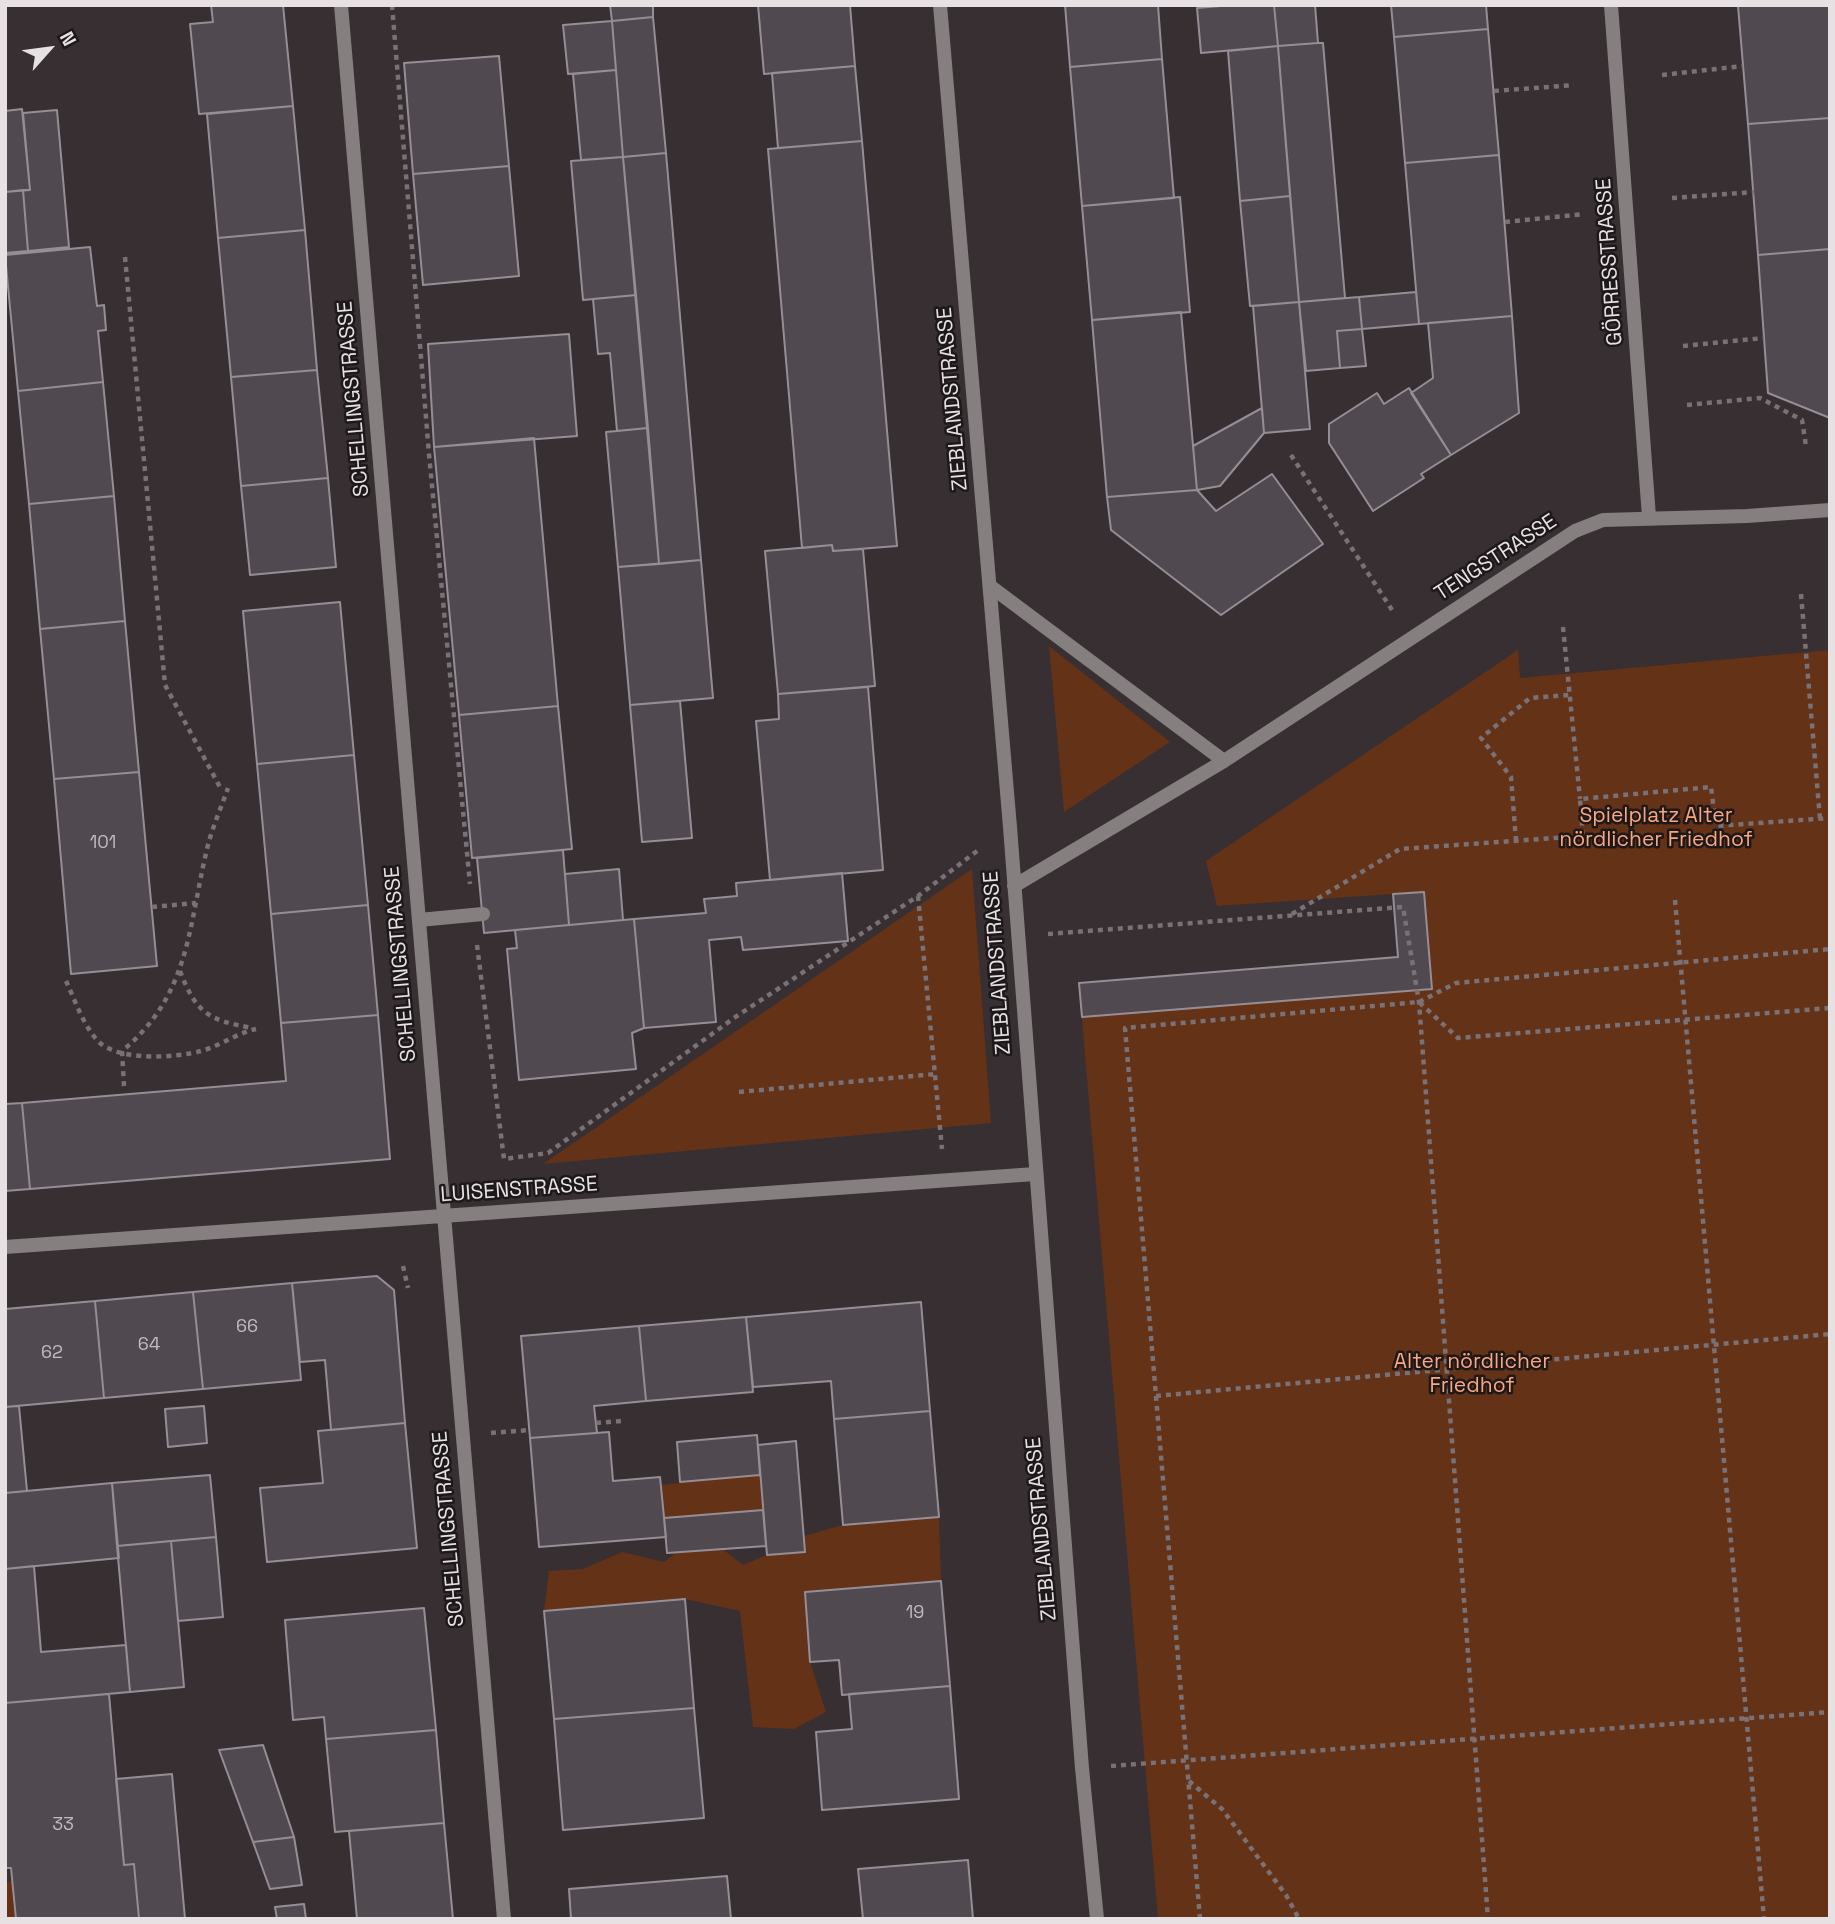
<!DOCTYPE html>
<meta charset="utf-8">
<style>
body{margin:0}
#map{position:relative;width:1835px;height:1924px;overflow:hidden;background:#382f33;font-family:"Space Grotesk",sans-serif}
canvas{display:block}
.frame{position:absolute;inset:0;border:7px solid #e8e1e4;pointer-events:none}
.north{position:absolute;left:14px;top:14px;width:70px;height:70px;-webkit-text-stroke:5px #1d181a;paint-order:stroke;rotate:62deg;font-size:19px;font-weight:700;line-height:28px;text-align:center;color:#e8e1e4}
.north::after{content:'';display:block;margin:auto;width:24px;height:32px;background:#e8e1e4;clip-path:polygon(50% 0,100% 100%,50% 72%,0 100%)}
</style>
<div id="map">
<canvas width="1835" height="1924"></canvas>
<div class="frame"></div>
<div class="north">N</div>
</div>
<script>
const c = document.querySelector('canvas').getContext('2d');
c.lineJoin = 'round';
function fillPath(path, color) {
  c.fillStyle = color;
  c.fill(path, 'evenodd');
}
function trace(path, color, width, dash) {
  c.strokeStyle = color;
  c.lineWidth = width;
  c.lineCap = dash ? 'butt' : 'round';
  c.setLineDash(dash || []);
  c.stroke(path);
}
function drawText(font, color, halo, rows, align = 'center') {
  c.font = font + ' "Space Grotesk",sans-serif';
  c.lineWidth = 5;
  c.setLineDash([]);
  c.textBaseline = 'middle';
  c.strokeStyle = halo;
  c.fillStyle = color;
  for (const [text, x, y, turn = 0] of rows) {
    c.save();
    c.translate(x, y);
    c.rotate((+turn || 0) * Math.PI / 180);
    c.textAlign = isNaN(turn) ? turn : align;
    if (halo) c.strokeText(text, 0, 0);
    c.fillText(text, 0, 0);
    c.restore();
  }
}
const green = new Path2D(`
 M 1049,646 L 1170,742 L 1064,812 Z
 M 1518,650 L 1520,678 L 1830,650 L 1830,1919 L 1158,1919 L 1079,983 L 1398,956 L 1393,894 L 1217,906 L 1206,861 Z
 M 972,869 L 991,1123 L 543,1164 Z
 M 760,1475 L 763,1510 L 664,1518 L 661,1485 Z
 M 939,1517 L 941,1581 L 805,1592 L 810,1662 L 826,1712 L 794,1729 L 753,1727 L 740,1611 L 685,1599 L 544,1611 L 549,1571 L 583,1569 L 622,1552 L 664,1562 L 702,1533 L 743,1565 L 767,1555 L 805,1552 L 804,1536 L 843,1525 Z
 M 13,1880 L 17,1919 L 5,1919 L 5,1884 Z`);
const building = new Path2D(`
 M 211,5 L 283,5 L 293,106 L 199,114 L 190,24 L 213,22 Z
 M 610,5 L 653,5 L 653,17 L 612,21 Z
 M 758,5 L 850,5 L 855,66 L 764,74 Z
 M 1065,5 L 1158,5 L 1162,59 L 1070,67 Z
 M 1232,5 L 1274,5 L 1278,46 L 1201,53 L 1197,8 Z
 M 1274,5 L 1315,5 L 1318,43 L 1278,46 Z
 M 1391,5 L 1486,5 L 1488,29 L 1394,37 Z
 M 1830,5 L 1830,118 L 1748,124 L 1738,6 Z
 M 653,17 L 666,153 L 623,157 L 612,21 Z
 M 612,21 L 616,70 L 568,74 L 563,25 Z
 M 1488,29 L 1499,155 L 1405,163 L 1394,37 Z
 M 1318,43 L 1323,43 L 1345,298 L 1299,302 L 1278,46 Z
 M 1278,46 L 1290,196 L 1240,201 L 1228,51 Z
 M 499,56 L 509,166 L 413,174 L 404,63 Z
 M 1162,59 L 1174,198 L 1082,206 L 1070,67 Z
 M 855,66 L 862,141 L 778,148 L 772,73 Z
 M 616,70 L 623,157 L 581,160 L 573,74 Z
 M 293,106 L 305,230 L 218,238 L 207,114 Z
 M 22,109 L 30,190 L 5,192 L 5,111 Z
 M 57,110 L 69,247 L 28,251 L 23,190 L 30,190 L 23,113 Z
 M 1830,118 L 1830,249 L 1758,255 L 1748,124 Z
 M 862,141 L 897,546 L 833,551 L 832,545 L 802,548 L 768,149 Z
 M 666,153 L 701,560 L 659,564 L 623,157 Z
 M 1499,155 L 1512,316 L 1419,324 L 1405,163 Z
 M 623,157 L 636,295 L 583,300 L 571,161 Z
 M 509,166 L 519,276 L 423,285 L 413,174 Z
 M 23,190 L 28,251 L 5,253 L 5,192 Z
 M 1290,196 L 1299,302 L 1250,306 L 1240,201 Z
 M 1180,197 L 1190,312 L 1092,320 L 1082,206 Z
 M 305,230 L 317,370 L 231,377 L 218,238 Z
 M 90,247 L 97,306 L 104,305 L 106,330 L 98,331 L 103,382 L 18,391 L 5,255 Z
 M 1830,249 L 1830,418 L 1768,393 L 1758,255 Z
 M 1416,292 L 1419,324 L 1362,329 L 1359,297 Z
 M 636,295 L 648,428 L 617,431 L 610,353 L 598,354 L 593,299 Z
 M 1359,297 L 1362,329 L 1337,331 L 1340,368 L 1306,371 L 1299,302 Z
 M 1299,302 L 1310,429 L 1264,433 L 1253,306 Z
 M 1181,312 L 1197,490 L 1107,497 L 1092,320 Z
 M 1512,316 L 1519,413 L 1451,455 L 1411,393 L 1433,378 L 1428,323 Z
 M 1362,329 L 1366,366 L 1340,368 L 1337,331 Z
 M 569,334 L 577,436 L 434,447 L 428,344 Z
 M 317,370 L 328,478 L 241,486 L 231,377 Z
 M 103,382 L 114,496 L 29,504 L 18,391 Z
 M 1409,388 L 1451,455 L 1421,474 L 1424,478 L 1373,511 L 1329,443 L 1329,424 L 1377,393 L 1384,404 Z
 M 1262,408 L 1264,433 L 1220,486 L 1197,490 L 1193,446 Z
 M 648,428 L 659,564 L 618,567 L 606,432 Z
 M 534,438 L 558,706 L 459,715 L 434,447 Z
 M 1272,474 L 1323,544 L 1221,615 L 1111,530 L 1107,497 L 1197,490 L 1216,511 Z
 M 328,478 L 336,567 L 250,575 L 241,486 Z
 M 114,496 L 125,621 L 40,629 L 29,504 Z
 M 832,545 L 833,551 L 863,549 L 875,686 L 778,694 L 765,551 Z
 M 701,560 L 713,698 L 630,705 L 618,567 Z
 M 340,602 L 354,755 L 257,764 L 243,611 Z
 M 125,621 L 139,772 L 54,779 L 40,629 Z
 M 868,687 L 883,870 L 770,880 L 756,721 L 779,719 L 778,694 Z
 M 680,701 L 692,838 L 642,842 L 630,705 Z
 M 558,706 L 572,849 L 472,858 L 459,715 Z
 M 354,755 L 368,905 L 271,914 L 257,764 Z
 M 139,772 L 157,966 L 71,974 L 54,779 Z
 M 563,850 L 569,925 L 484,933 L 477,858 Z
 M 619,869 L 623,920 L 569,925 L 565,874 Z
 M 842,873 L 848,941 L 743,950 L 741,937 L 709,940 L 716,1022 L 644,1028 L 634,919 L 706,913 L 704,899 L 737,896 L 736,883 Z
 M 1424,892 L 1432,989 L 1082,1017 L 1079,983 L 1398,957 L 1393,894 Z
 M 368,905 L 378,1015 L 281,1023 L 271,914 Z
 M 634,919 L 644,1028 L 632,1033 L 636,1069 L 519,1080 L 507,949 L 517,948 L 515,930 Z
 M 378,1015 L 390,1159 L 30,1189 L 22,1103 L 286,1081 L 281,1023 Z
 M 22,1103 L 30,1189 L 5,1191 L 5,1104 Z
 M 377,1276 L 394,1290 L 405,1423 L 331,1430 L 325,1360 L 300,1362 L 292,1283 Z
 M 292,1283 L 301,1380 L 203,1389 L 193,1292 Z
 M 193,1292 L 203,1389 L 104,1398 L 95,1301 Z
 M 95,1301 L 104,1398 L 5,1407 L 5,1309 Z
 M 921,1302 L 930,1411 L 834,1419 L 831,1381 L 753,1387 L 746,1317 Z
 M 746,1317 L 753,1392 L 646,1401 L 639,1326 Z
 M 639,1326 L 646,1401 L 594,1406 L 597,1433 L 530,1438 L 521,1336 Z
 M 19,1406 L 27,1491 L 5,1493 L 5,1407 Z
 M 204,1406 L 207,1443 L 168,1447 L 165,1409 Z
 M 930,1411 L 939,1517 L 843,1525 L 834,1419 Z
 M 405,1423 L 417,1548 L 267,1562 L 260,1488 L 323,1483 L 318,1431 Z
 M 609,1432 L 613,1481 L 660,1477 L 666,1537 L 539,1547 L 530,1438 Z
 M 757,1435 L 760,1475 L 680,1482 L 677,1442 Z
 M 796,1441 L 805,1552 L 767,1555 L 758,1445 Z
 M 210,1475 L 216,1537 L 117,1546 L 112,1483 Z
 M 112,1483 L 119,1558 L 5,1569 L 5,1493 Z
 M 763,1510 L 766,1546 L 667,1553 L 664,1518 Z
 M 216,1537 L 223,1617 L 178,1621 L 171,1541 Z
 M 171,1541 L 184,1687 L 130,1692 L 117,1546 Z
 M 34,1566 L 41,1652 L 126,1645 L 130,1692 L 5,1703 L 5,1569 Z
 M 941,1581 L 950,1686 L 842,1695 L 839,1660 L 810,1662 L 805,1592 Z
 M 685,1599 L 694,1708 L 554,1719 L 544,1611 Z
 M 424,1608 L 436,1730 L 326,1739 L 324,1717 L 293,1720 L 285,1620 Z
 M 950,1686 L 959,1799 L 822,1810 L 816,1732 L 852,1729 L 849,1694 Z
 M 109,1694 L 124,1865 L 134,1864 L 139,1919 L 16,1919 L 11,1868 L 5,1868 L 5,1703 Z
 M 694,1708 L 704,1818 L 563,1830 L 554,1719 Z
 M 436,1730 L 444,1823 L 335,1832 L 326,1739 Z
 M 263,1745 L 294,1837 L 253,1842 L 219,1750 Z
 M 172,1774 L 185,1919 L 139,1919 L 134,1864 L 124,1865 L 116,1779 Z
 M 444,1823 L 453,1919 L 357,1919 L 349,1831 Z
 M 294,1837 L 302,1885 L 270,1889 L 253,1842 Z
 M 968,1860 L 973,1919 L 863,1919 L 858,1869 Z
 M 727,1876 L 731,1919 L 571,1919 L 569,1889 Z
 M 304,1904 L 306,1919 L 277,1919 L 275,1907 Z`);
const path = new Path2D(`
 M 392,5 L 429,454 L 470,884
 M 1662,75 L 1743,66
 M 1494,91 L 1574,85
 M 1672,198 L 1754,192
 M 1505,222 L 1584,214
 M 125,257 L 165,685 L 221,789
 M 1683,346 L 1764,338
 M 1687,405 L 1760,398 L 1802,420 L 1806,446
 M 1291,455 L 1394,613
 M 1801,594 L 1820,819
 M 1563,627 L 1580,799
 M 1516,841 L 1511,777 L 1481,738 L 1530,698 L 1569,695
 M 918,896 L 942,1149
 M 1675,900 L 1764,1919
 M 152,907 L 196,903
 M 1292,914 L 1400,849 L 1583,836 L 1580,799 L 1711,787 L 1716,826 L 1830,818
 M 1048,934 L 1403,907 L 1419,1002 L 1488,1919
 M 477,945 L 504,1159 L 548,1153 L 734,1018 L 918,896 L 981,848
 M 180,971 C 196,1013 208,1020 252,1028
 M 66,981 C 75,1000 84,1028 100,1043 C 121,1061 176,1058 201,1051 C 220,1046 235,1034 256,1029
 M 1419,1002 L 1456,983 L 1830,949
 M 124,1086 L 122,1051 C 190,995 188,928 207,849 C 212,828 221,808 228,788
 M 739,1092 L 935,1074
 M 403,1266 L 408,1288
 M 1156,1396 L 1830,1334
 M 596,1423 L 621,1421
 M 491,1433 L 529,1430
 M 1111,1766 L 1830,1712
 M 1189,1781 L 1222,1809 L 1286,1895 L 1299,1919
 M 1200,1919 L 1125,1028 L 1419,1002 L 1458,1038 L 1830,1008`);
const lane = new Path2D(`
 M 419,920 L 483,914`);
const street = new Path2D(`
 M 341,5 L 504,1919
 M 940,5 L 1010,827 L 1082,1768 L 1097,1919
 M 1611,5 L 1649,517
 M 990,586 L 1224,761
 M 1014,886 L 1224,761 L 1575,531 L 1603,520 L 1747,516 L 1830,510
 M 5,1247 L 1035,1174`);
const numberNames = [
 ["101",103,843],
 ["66",247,1327],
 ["64",149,1345],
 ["62",52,1353],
 ["19",915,1613],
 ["33",63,1825]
];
const streetNames = [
 ["GÖRRESSTRASSE",1610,262,-94],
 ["SCHELLINGSTRASSE",354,399,-95],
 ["ZIEBLANDSTRASSE",953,399,-95],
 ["TENGSTRASSE",1496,558,-33],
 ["ZIEBLANDSTRASSE",998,963,-94],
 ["SCHELLINGSTRASSE",401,964,-95],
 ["LUISENSTRASSE",519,1190,-4],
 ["SCHELLINGSTRASSE",449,1529,-95],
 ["ZIEBLANDSTRASSE",1042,1529,-95]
];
const parkNames = [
 ["Spielplatz Alter",1656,816],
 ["nördlicher Friedhof",1656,840],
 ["Alter nördlicher",1472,1362],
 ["Friedhof",1472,1386]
];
fillPath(green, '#643216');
fillPath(building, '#504950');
trace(building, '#968e96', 2);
trace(path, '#797175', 4.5, [5, 5]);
trace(lane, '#857f7f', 14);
trace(street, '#857f7f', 14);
drawText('18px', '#c2bbbf', null, numberNames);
drawText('21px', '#e8e1e4', '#1d181a', streetNames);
drawText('21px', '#fba67c', '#1d181a', parkNames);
</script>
